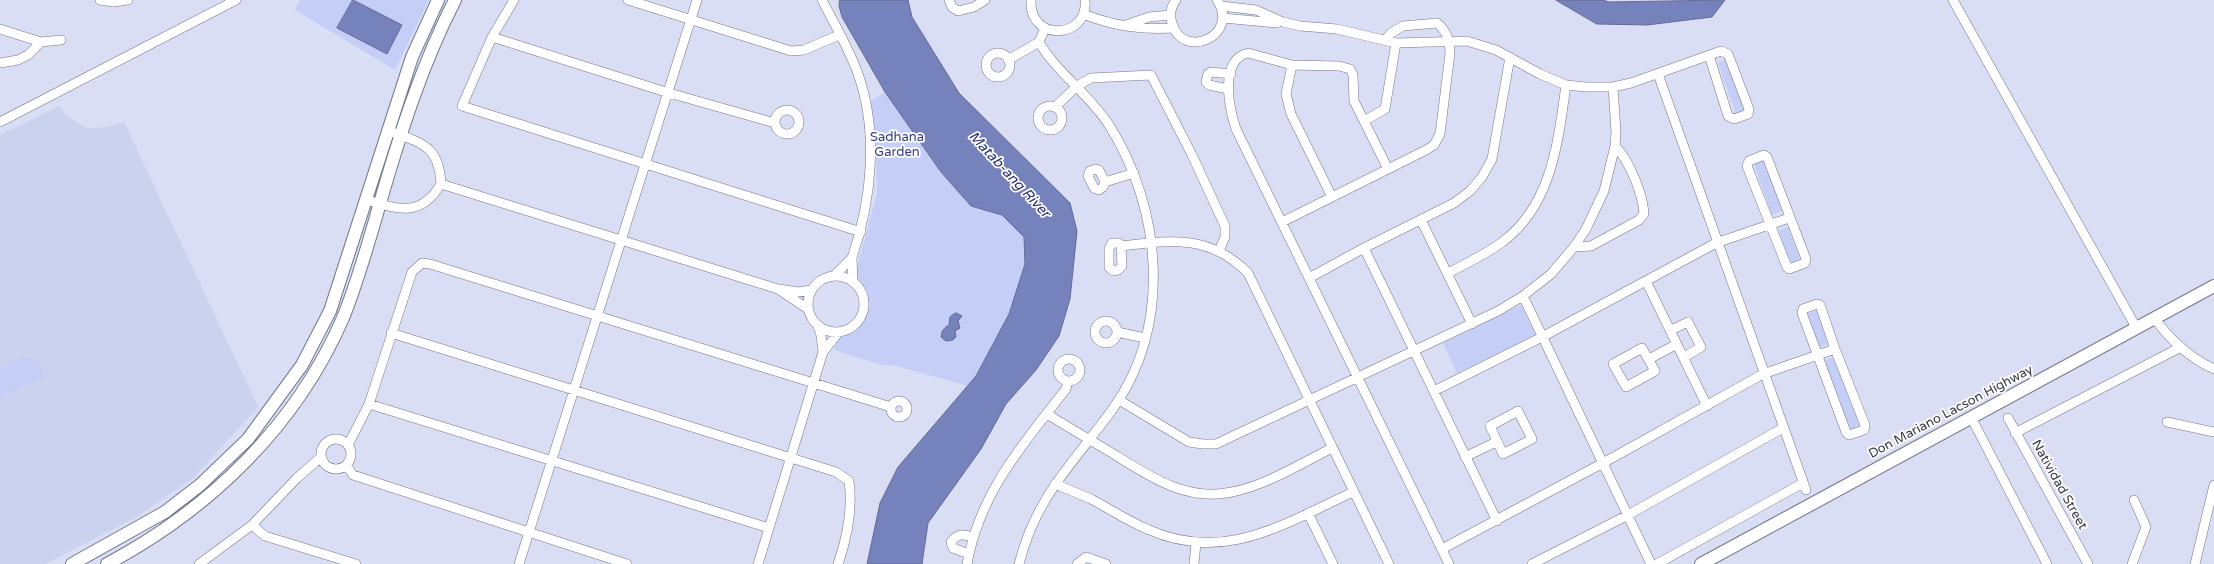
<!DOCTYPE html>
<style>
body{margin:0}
canvas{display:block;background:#d9def5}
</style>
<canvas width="2214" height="564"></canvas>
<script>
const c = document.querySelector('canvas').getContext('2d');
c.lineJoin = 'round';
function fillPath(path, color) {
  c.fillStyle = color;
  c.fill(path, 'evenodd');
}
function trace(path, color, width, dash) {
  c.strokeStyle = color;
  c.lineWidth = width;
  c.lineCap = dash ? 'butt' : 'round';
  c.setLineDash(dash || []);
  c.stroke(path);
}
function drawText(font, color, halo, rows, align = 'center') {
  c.font = font + ' "Varela Round",sans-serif';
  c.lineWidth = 3.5;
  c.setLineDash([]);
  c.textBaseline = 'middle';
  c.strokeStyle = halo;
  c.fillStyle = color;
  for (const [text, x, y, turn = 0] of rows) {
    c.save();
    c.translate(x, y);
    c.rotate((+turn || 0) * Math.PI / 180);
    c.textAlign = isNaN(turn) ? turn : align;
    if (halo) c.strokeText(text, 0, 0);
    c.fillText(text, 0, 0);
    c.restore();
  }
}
const built = new Path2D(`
 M 59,106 L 68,117 L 87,128 L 108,127 L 124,122 L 258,407 L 193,478 L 137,517 L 45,564 L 0,564 L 0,135 Z`);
const green = new Path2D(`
 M 300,0 L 429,0 L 395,70 L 295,10 Z
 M 1726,59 L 1747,110 L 1736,114 L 1718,63 Z
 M 885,92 L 941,172 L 971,206 L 1002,215 L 1024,237 C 1025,245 1027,256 1025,264 C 1019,300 991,358 968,386 L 893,365 L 882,365 L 834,350 L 839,337 C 873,324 880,302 855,275 L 877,193 L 876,136 L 870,102 Z
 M 1764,160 L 1782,211 L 1772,215 L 1754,164 Z
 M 1788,227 L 1800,260 L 1790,264 L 1777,231 Z
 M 1521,305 L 1535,335 L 1457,373 L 1443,343 Z
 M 1817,310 L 1830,343 L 1819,347 L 1807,314 Z
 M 24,357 L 30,357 L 41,366 L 43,378 L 7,393 L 0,398 L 0,368 Z
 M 1834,357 L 1860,427 L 1850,431 L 1824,361 Z`);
const water = new Path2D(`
 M 353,0 L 402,25 L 387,54 L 337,28 Z
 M 840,0 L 908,0 L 912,17 L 959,93 L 1070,203 L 1077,231 L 1070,299 L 1059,336 L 1036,370 L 1006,404 L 981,449 L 928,523 L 922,564 L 867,564 L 880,503 L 898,467 L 976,376 L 1009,314 L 1025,264 L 1024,237 L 1002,215 L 971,206 L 941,172 L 885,92 L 842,17 L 839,6 Z
 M 1556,0 L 1604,0 L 1608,2 L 1725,0 L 1712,17 L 1647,25 L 1597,24 Z
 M 956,313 L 962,316 L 958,321 L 960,328 L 955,331 L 956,337 L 953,340 L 946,341 L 941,337 C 942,330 944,328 949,325 L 950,317 Z`);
const street = new Path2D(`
 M 100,0 L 113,2 L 128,0
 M 514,0 L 492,37 L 462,106 L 861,232
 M 628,0 L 791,51 L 804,50 L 839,35
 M 822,0 C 834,23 848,47 857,71 C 879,131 872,199 852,258
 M 949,0 L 952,7 L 958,11 L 974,7 L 985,0
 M 1031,0 C 1029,43 1089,39 1085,0
 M 1176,0 C 1171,7 1169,15 1172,23 C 1182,61 1241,36 1217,0
 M 1953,0 L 2137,329
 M 1221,6 L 1256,10 L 1283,22 L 1300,26 L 1337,29 L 1396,43 L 1467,41 L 1496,50 L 1540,74 L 1566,85 L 1586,87 L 1613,87 L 1631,83 L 1721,51 L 1728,54 L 1749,109 L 1748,114 L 1734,119 L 1728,116 L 1709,55
 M 1083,14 C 1114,26 1141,30 1174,28
 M 1223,18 L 1277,23
 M 1126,25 L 1149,17 L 1171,15
 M 0,29 L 41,42
 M 492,37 L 669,93 L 775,123
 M986 65a12 12 0 1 1 24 0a12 12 0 1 1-24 0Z
 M 1008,60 L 1039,42 L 1045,28
 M 0,63 L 18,60 L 28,55 L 41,42 L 61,40
 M 1292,65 L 1286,94 L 1291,114 L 1332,197
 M 1658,74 L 1806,490
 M 1228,89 L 1209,85 L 1206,82 L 1208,74 L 1211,72 L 1231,74
 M1038 118a12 12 0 1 1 24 0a12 12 0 1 1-24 0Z
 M 1055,107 L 1077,86 L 1091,78 L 1151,75 L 1192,155 L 1225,226 L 1225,237 L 1219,251
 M775 122a12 12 0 1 1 24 0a12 12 0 1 1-24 0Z
 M 1364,121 L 1385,109 L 1396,43
 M 0,122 L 236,0
 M 1764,155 L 1767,157 L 1806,259 L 1805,263 L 1789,269 L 1787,267 L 1747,166 L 1749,161 Z
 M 1096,169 L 1099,170 L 1105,182 L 1103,187 L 1099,190 L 1094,188 L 1088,176 L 1090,171 Z
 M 1388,169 L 1354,101 L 1353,75 L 1350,69 L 1339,66 L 1292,65 L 1248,53 C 1219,60 1229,108 1236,129 L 1449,564
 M 1105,182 L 1134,173
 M 441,184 L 778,289 L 799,292 L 811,290
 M 367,200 C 400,210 421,217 441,184 C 439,148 425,144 395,133
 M 1421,220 L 1472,324
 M 1282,222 L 1426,150 L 1434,145 L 1440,134 L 1450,53 C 1450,41 1446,30 1437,23 L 1403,26 L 1391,33 L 1385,40
 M 1121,246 L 1122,266 L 1118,270 L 1113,271 L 1109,267 L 1109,249 L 1112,243 L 1119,243 L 1121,246 C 1171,240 1209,234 1248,273 L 1389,564
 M 1574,247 L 1591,246 L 1639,220 L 1644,214 C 1643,194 1629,160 1615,146
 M 1364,248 L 1497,521
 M 1448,273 C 1466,264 1484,255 1501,243 C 1552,206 1558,142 1566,85
 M 835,275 L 852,258 L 853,282
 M808 304a28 28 0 1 1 56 0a28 28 0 1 1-56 0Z
 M 1309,278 L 1364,248 L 1454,203 L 1470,191 L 1482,177 L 1492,159 L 1510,57
 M 1646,281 L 1707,406
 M 781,291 L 808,309
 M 1523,296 L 1651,564
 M 1817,304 L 1820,305 L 1835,349 L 1865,425 L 1864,430 L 1849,435 L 1846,432 L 1802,313 L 1803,309 Z
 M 2155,319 C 2171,341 2190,358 2214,369
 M1095 332a11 11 0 1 1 22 0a11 11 0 1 1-22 0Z
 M 818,326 L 821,335 L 823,352 L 839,332
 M 1671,330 L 1688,322 L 1701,347 L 1684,357
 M 1117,332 L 1145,338
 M 391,333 L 836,472 L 849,481 C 853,509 847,538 838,564
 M 1642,348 L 1655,371 L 1626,387 L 1613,364 Z
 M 1649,359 L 1677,344
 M1058 370a11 11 0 1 1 22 0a11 11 0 1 1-22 0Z
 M 1434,391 L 1542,337 L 1716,243 L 1789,218
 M 1119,400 L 1189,442 L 1203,444 L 1216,444 L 1498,311 L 1523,296 L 1551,274 L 1574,247 L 1586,229 L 1604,191 L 1615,146 L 1616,132 L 1613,87
 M891 409a8 8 0 1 1 16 0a8 8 0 1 1-16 0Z
 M 369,404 L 769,528
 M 1518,411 L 1532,439 L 1503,454 L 1490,426 Z
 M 1047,414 C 1068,427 1090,440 1112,453 C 1149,476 1186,502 1232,492 C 1267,485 1300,464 1332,448
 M 1971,417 L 2047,564
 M 2008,418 L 2088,564
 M 2167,422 L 2214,432
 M 2015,433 L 2181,347
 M321 454a15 15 0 1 1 30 0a15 15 0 1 1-30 0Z
 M 348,445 L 369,404 L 412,272 L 422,263 L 430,264 L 891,407
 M 1465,457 L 1496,442
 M 346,465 L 353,475 L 627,564
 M 1055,484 C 1067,489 1079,494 1091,499 C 1110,509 1128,521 1147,529 C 1225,564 1283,524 1353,492
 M 1308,513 L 1333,564
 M 252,525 L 265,536 L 356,564
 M 1442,549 L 1603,463 L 1763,374 L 1835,349
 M 969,554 L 953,548 L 951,542 C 958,533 963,534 973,537
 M 199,564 L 252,525 L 297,478 L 321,457
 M 519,564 L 697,0
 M 758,564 L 823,352
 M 967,564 C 980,492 1023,444 1066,389 L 1068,381
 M 1019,564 C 1036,496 1073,464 1112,410 C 1173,326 1162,209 1109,125 C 1089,94 1057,73 1039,42
 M 1077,564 L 1086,557 L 1106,564
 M 1194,564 L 1196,543
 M 1532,564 L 1628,515 L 1783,428
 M 1657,564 L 1803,483
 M 2132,564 L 2146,527 L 2134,500
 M 2195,564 L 2214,485`);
const secondary = new Path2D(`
 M 72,564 L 165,512 L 200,485 L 248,439 L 302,365 L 330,311 L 412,57 L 438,0
 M 107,564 C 210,509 296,426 343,318 C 358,281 369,241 380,203 C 400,134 422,64 455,0
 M 1701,564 L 2214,286`);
const parkNames = [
 ["Sadhana",897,138],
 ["Garden",897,153]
];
const streetNames = [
 ["Don Mariano Lacson Highway",1951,412,-28],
 ["Natividad Street",2059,485,61]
];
const waterNames = [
 ["Matab-ang River",1009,175,47]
];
fillPath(built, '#cbd2ef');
fillPath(green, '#c4cef7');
fillPath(water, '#7682bb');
trace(water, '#636c97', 1);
trace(street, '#72778a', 10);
trace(secondary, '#72778a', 14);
trace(street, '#fff', 9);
trace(secondary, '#fff', 12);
drawText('13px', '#333b82', '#fff', parkNames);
drawText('13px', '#383a43', '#fff', streetNames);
drawText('italic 14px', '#262c72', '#fff', waterNames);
</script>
